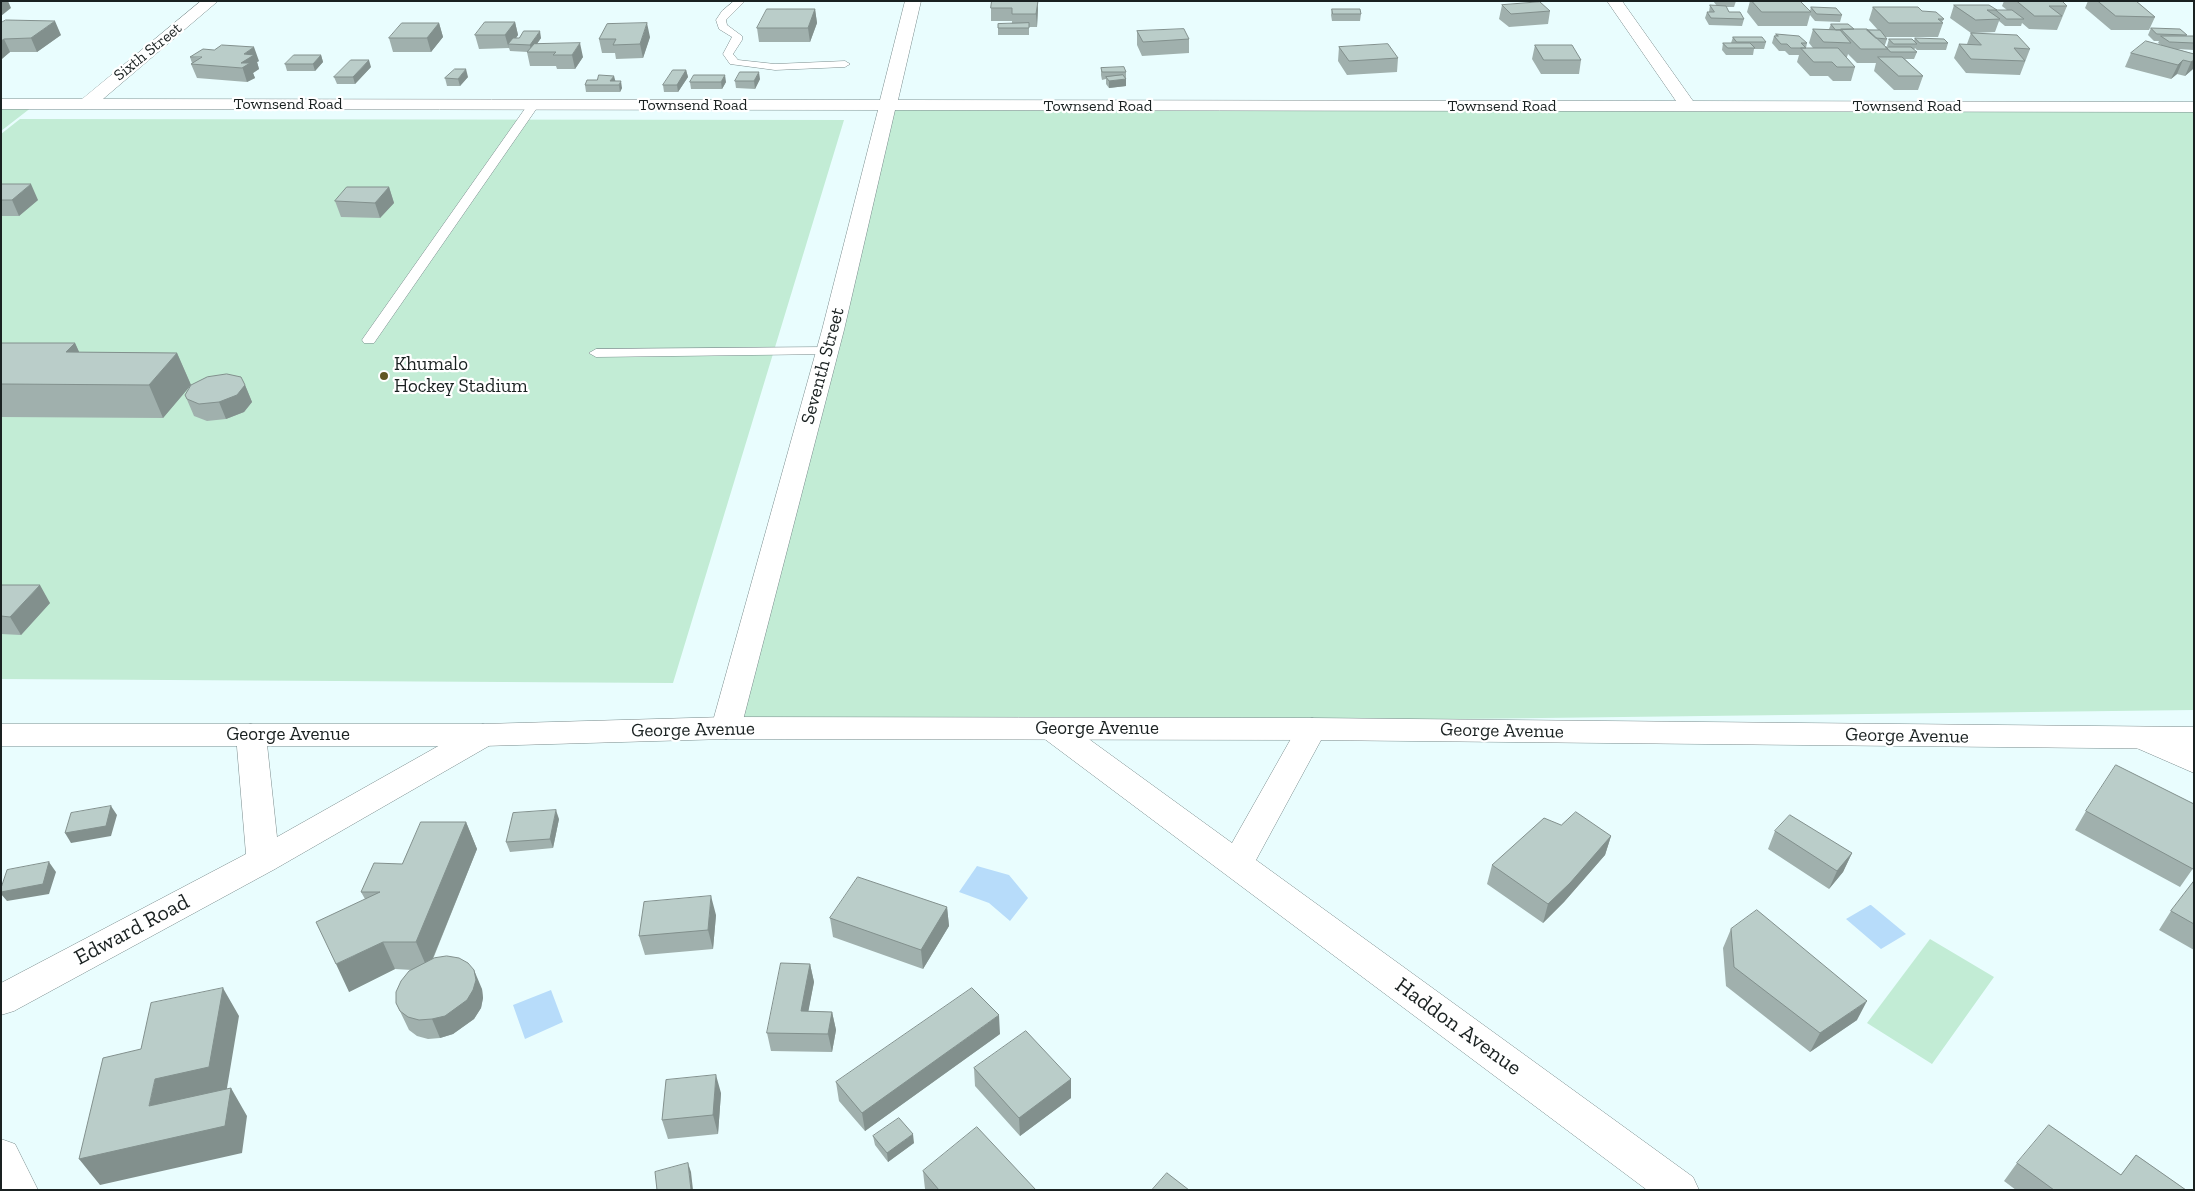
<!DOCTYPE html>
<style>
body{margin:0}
#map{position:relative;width:2195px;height:1191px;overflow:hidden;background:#e9fdfe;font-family:"Zilla Slab",serif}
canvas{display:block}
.frame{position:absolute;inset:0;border:2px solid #1a2121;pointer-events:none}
</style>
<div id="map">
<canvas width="2195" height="1191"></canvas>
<div class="frame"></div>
</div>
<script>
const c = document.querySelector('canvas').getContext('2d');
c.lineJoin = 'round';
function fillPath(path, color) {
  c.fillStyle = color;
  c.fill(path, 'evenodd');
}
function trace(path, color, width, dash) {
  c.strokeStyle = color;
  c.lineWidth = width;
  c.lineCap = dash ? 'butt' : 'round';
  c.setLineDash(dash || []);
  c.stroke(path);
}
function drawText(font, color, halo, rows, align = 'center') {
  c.font = font + ' "Zilla Slab",serif';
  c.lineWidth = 4.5;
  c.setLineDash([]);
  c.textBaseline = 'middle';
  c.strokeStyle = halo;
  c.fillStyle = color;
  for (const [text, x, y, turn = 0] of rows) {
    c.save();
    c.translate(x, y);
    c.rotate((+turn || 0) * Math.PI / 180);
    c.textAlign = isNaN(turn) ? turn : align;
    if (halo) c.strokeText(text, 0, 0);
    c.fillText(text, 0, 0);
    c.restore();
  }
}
const green = new Path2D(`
 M 888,106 L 2194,109 L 2194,710 L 726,728 Z
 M 1,107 L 32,107 L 1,131 Z
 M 20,119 L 844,120 L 673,683 L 1,679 L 1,134 Z
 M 1930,939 L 1994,977 L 1932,1064 L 1867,1023 Z`);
const water = new Path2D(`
 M 977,866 L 1009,875 L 1028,898 L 1010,921 L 989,903 L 959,892 Z
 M 1870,905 L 1871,905 L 1906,934 L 1881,949 L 1846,919 Z
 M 551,990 L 563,1022 L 525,1039 L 513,1005 Z`);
const service = new Path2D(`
 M 734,1 L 745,1 L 726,20 L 727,25 L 742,36 L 742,40 L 733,54 L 738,60 L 775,64 L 845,61 L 850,64 L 845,67 L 775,70 L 730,64 L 723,54 L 732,37 L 719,29 L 716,20 L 722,11 Z
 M 533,102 L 539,105 L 374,343 L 364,343 L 362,340 L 364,337 L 529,103 Z
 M 827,347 L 832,348 L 834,351 L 832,354 L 596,357 L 589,353 L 596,349 Z`);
const minor = new Path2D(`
 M 201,1 L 218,1 L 103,99 L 880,100 L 905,1 L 921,1 L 898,100 L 1676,101 L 1607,1 L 1622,1 L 1693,101 L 2194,102 L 2194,112 L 895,110 L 844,330 L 741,728 L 737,736 L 726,739 L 715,736 L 711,728 L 822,330 L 878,110 L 1,109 L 1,99 L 82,99 Z
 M 1053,718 L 1064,721 L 1232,843 L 1301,721 L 1312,718 L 1323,721 L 1327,729 L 1256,860 L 1693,1177 L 1699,1190 L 1647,1190 L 1042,737 L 1038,729 L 1042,721 Z
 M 251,724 L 262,727 L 266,735 L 277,837 L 472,727 L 483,724 L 494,727 L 498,735 L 494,743 L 275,869 L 14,1011 L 1,1015 L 1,983 L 246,854 L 236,735 L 240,727 Z
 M 2143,727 L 2194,749 L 2194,773 L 2132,746 L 2128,738 L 2132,730 Z
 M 1,1139 L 15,1144 L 38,1190 L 1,1190 Z`);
const secondary = new Path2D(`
 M 726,717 L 1312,718 L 2194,727 L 2194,749 L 1312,740 L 726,739 L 483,746 L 1,746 L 1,724 L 483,724 Z`);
const wall = new Path2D(`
 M 992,1 L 1038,1 L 1037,27 L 1029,27 L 1029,35 L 998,35 L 998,28 L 1012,23 L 1012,21 L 991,21 L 991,8 Z
 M 1713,1 L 1736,1 L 1734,7 L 1726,7 L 1729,12 L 1744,19 L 1742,26 L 1709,25 L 1705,18 L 1707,12 L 1709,12 L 1710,5 L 1717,6 Z
 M 1750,1 L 1800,1 L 1810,11 L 1811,7 L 1842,15 L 1840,22 L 1815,21 L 1810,15 L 1807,26 L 1758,26 L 1747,12 Z
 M 2004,1 L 2062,1 L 2067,6 L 2057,30 L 2029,29 L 2022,23 L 2021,26 L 2005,26 L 1999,21 L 1995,32 L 1973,33 L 2030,49 L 2020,75 L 1966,73 L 1954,58 L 1959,44 L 1967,44 L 1971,33 L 1950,18 L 1954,5 L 1989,5 L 1996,10 L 2007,10 L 2002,6 Z
 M 2088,1 L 2136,1 L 2155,17 L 2149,30 L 2111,30 L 2085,8 Z
 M 1502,5 L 1550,11 L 1548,24 L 1509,27 L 1499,19 Z
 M 1873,7 L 1922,11 L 1944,19 L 1942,22 L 1943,23 L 1938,37 L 1885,37 L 1887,39 L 1885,45 L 1884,45 L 1886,47 L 1889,47 L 1887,46 L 1889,39 L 1914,41 L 1915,38 L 1948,43 L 1946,50 L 1917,50 L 1915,48 L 1914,50 L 1917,52 L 1914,59 L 1905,59 L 1923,76 L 1918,90 L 1894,90 L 1874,71 L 1876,63 L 1857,63 L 1848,54 L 1847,57 L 1846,57 L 1855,67 L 1851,81 L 1833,81 L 1828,76 L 1810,76 L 1797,62 L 1799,55 L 1789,55 L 1785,51 L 1779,51 L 1772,43 L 1774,36 L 1775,36 L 1776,34 L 1807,43 L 1806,48 L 1813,48 L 1809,43 L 1813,29 L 1829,29 L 1831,24 L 1854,29 L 1878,30 L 1869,20 Z
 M 815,9 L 817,23 L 810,42 L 759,42 L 757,28 Z
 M 1332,9 L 1361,14 L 1360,21 L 1332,21 L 1331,15 Z
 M 515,22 L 518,35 L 516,38 L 541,38 L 537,44 L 583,57 L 575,69 L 557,69 L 556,66 L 530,66 L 527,52 L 528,52 L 510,51 L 509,48 L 479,49 L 475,35 Z
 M 1,23 L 61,35 L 37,52 L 10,52 L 1,59 Z
 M 439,23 L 443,37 L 431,52 L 393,52 L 389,38 Z
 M 2151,28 L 2187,35 L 2186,36 L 2194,36 L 2194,50 L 2177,49 L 2194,54 L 2193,69 L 2185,76 L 2177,74 L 2171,79 L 2125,67 L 2131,53 L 2161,45 L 2158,43 L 2159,41 L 2154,41 L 2148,35 Z
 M 1137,31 L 1189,39 L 1189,53 L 1142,56 L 1137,45 Z
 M 650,37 L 643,58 L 616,59 L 615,53 L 602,53 L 599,39 Z
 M 1733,37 L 1766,42 L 1764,49 L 1754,49 L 1753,55 L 1726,55 L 1722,50 L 1723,43 L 1731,43 Z
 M 1535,45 L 1581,60 L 1579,74 L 1541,74 L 1532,59 Z
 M 1339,47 L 1398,58 L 1397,72 L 1347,75 L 1338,61 Z
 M 321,55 L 323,62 L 315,71 L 287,71 L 285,64 Z
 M 190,57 L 259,61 L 257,62 L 259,69 L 253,73 L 255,78 L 247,82 L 197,78 L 191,64 L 192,63 Z
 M 371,67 L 355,84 L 337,84 L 334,77 Z
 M 1101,68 L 1126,72 L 1126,86 L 1109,88 L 1106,84 L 1106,79 L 1102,80 L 1101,75 Z
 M 686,70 L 688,77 L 678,92 L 664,92 L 663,85 Z
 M 468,77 L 460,86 L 447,86 L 445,78 Z
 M 760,79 L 755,89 L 736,88 L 735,81 Z
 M 615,81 L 622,88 L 620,92 L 586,92 L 585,85 Z
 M 690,82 L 726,82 L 722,89 L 691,89 Z
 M 1,184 L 38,200 L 19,216 L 1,216 Z
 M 389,187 L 394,203 L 380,218 L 341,217 L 335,201 Z
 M 1,343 L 75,343 L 79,352 L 177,353 L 191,385 L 163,418 L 1,417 Z
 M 245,385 L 252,402 L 244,412 L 226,419 L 207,421 L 194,416 L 185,395 Z
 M 1,585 L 50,603 L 21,635 L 1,634 Z
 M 2086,811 L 2194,867 L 2180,887 L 2075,830 Z
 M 559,819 L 553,848 L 510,852 L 506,842 Z
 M 466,822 L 477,849 L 433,959 L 482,989 L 483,998 L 481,1008 L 474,1019 L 453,1034 L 440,1038 L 428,1039 L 417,1036 L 409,1030 L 396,1003 L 412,970 L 395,969 L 349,992 L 365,899 L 361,892 L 402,864 Z
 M 1561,825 L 1611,836 L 1605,855 L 1564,902 L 1543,923 L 1487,884 L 1492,865 Z
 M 1775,831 L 1852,853 L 1843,872 L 1829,889 L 1768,849 Z
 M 2194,881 L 2194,950 L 2159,930 L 2171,911 Z
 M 947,907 L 949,926 L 923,969 L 833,937 L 830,918 Z
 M 716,915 L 713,949 L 645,955 L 639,936 Z
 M 1731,929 L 1857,1020 L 1810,1052 L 1726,986 L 1723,948 Z
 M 810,964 L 814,982 L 808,1011 L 832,1012 L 836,1030 L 832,1052 L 771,1051 L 767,1033 Z
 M 1000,1034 L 865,1131 L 839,1101 L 836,1082 Z
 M 974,1068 L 1071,1079 L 1071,1098 L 1020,1136 L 975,1086 Z
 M 721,1093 L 718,1134 L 668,1139 L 662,1120 Z
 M 873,1136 L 914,1143 L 888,1162 L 875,1145 Z
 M 2136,1155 L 2186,1190 L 2016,1190 L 2004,1181 L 2017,1163 L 2121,1175 Z
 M 923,1171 L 1036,1190 L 926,1190 L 925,1189 Z`);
const shadedWall = new Path2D(`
 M 1,1 L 8,1 L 11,8 L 1,16 Z
 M 1038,1 L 1038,9 L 1037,27 L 1036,14 Z
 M 815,9 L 817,23 L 810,42 L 808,28 Z
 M 55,21 L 61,35 L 37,52 L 31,38 Z
 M 515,22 L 518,35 L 512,44 L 508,44 L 509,49 L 505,35 Z
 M 439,23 L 443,37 L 431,52 L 427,38 Z
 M 647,23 L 650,37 L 643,58 L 640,44 Z
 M 540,31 L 541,38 L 531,52 L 530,45 Z
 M 4,39 L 10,52 L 2,59 L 1,41 Z
 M 580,43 L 583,57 L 575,69 L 572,55 Z
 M 254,47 L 259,61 L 257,62 L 259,69 L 253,73 L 255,78 L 247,82 L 241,63 L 244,54 Z
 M 321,55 L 323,62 L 315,71 L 313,64 Z
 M 369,60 L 371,67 L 355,84 L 353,77 Z
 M 2183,60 L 2177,74 L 2171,79 L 2178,65 Z
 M 2194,60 L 2193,69 L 2185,76 L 2191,62 Z
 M 466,69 L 468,77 L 460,86 L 458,79 Z
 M 686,70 L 688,77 L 678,92 L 677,85 Z
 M 759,72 L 760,79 L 755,89 L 754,81 Z
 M 725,75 L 726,82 L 722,89 L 721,82 Z
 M 614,76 L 616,83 L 610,81 Z
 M 1126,79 L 1126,86 L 1109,88 L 1109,81 Z
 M 621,81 L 622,88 L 620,92 L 619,85 Z
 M 31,184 L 38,200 L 19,216 L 12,200 Z
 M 389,187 L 394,203 L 380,218 L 375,203 Z
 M 75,343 L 90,376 L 66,352 Z
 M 177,353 L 191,385 L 163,418 L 149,385 Z
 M 245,385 L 252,402 L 244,412 L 226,419 L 219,402 Z
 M 40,585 L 50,603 L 21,635 L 10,617 Z
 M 111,806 L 117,815 L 111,836 L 71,843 L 65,833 Z
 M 556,810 L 559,819 L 553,848 L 550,839 Z
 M 466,822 L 477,849 L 428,970 L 416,942 Z
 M 1611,836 L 1605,855 L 1564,902 L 1543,923 L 1548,904 Z
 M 1852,853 L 1843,872 L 1829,889 L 1837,871 Z
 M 49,862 L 56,872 L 49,894 L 7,901 L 1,894 L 1,892 Z
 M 711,896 L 716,915 L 713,949 L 708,930 Z
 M 947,907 L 949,926 L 923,969 L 921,950 Z
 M 383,942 L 395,969 L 349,992 L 336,964 Z
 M 810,964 L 814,982 L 805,1029 L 801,1011 Z
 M 474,970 L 482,989 L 483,998 L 481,1008 L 474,1019 L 453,1034 L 440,1038 L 432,1019 Z
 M 223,988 L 239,1016 L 226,1094 L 149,1106 L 155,1079 Z
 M 1867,1001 L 1857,1020 L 1810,1052 L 1820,1033 Z
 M 832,1012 L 836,1030 L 832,1052 L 828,1034 Z
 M 999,1015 L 1000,1034 L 865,1131 L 862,1113 Z
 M 716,1075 L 721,1093 L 718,1134 L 713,1115 Z
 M 1071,1079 L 1071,1098 L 1020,1136 L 1019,1118 Z
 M 231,1088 L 247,1116 L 242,1153 L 100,1185 L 79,1159 Z
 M 913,1134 L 914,1143 L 888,1162 L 887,1153 Z
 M 688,1163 L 691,1172 L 693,1190 L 691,1190 Z`);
const building = new Path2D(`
 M 992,1 L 1038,1 L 1036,14 L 1012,14 L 1012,8 L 991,8 Z
 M 1752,1 L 1800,1 L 1811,12 L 1762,12 Z
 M 2017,1 L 2062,1 L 2067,6 L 2049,6 L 2062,16 L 2035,16 Z
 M 2098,1 L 2136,1 L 2155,17 L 2116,16 Z
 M 1540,2 L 1550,11 L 1511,14 L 1502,5 Z
 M 1710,5 L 1726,6 L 1729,12 L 1740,12 L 1744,19 L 1711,18 L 1707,12 L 1714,12 Z
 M 1954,5 L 1989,5 L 1997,10 L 1987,10 L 2000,19 L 1976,20 Z
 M 1811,7 L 1836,8 L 1842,15 L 1817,14 Z
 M 1873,7 L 1918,7 L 1922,11 L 1936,12 L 1944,19 L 1938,19 L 1943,23 L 1889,23 Z
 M 767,9 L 815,9 L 808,28 L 757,28 Z
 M 1332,9 L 1360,9 L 1361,14 L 1333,14 Z
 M 1996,10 L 2012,10 L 2024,19 L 2007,19 Z
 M 6,20 L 55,21 L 31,38 L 4,39 L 1,41 L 1,23 Z
 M 485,22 L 515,22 L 505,35 L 475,35 Z
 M 402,23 L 439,23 L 427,38 L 389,38 Z
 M 647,23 L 640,44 L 613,45 L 616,39 L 599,39 L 607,24 Z
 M 1029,23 L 1029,28 L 998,28 L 998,24 Z
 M 1831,24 L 1848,24 L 1854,29 L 1836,30 Z
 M 2151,28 L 2180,29 L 2187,35 L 2157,34 Z
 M 1184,29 L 1189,39 L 1143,42 L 1137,31 Z
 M 1813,29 L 1840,30 L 1851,43 L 1824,42 Z
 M 1841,29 L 1867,29 L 1888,49 L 1861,49 Z
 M 1867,30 L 1880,30 L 1887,39 L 1876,38 Z
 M 524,31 L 540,31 L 530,45 L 508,44 L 513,38 L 519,38 Z
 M 1971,33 L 2017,35 L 2030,49 L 2014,48 L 2025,61 L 1971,59 L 1959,44 L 1981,45 Z
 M 1776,34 L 1799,36 L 1807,43 L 1801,43 L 1806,48 L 1791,48 L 1787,44 L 1781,44 L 1774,36 L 1778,36 Z
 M 2161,36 L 2194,36 L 2194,43 L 2170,42 Z
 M 1733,37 L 1762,37 L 1766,42 L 1737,42 Z
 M 1915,38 L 1944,39 L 1948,43 L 1920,43 Z
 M 1889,39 L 1912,39 L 1917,44 L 1894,44 Z
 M 2146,41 L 2194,54 L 2194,60 L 2191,62 L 2183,60 L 2178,65 L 2131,53 Z
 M 580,43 L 572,55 L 553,55 L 556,52 L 527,52 L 534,44 Z
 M 1723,43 L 1750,43 L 1755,48 L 1728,48 Z
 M 1388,44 L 1398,58 L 1349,61 L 1339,47 Z
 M 222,45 L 254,47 L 244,54 L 254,55 L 241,63 L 250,63 L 242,68 L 191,64 L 202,57 L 190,57 L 203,49 L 214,50 Z
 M 1535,45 L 1572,45 L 1581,60 L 1544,60 Z
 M 1886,47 L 1911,47 L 1917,52 L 1891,52 Z
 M 1801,48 L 1838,48 L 1855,67 L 1837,67 L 1832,62 L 1814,62 Z
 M 294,55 L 321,55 L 313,64 L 285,64 Z
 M 1878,57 L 1902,57 L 1923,76 L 1899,76 Z
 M 351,60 L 369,60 L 353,77 L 334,77 Z
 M 1124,67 L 1126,72 L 1102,72 L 1101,68 Z
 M 455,69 L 466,69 L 458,79 L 445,78 Z
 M 673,70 L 686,70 L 677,85 L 663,85 Z
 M 740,72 L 759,72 L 754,81 L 735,81 Z
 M 599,75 L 614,76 L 610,81 L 621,81 L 619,85 L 585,85 L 587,80 L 597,80 Z
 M 694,75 L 725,75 L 721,82 L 690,82 Z
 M 1123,75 L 1126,79 L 1109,81 L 1106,77 Z
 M 1,184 L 31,184 L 12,200 L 1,200 Z
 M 347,187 L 389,187 L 375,203 L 335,201 Z
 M 1,343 L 75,343 L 66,352 L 177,353 L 149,385 L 1,384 Z
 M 227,374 L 241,377 L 245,385 L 237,395 L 219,402 L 199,404 L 187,399 L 185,395 L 191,385 L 207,377 Z
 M 1,585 L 40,585 L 10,617 L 1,616 Z
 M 2116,765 L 2194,804 L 2194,867 L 2193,869 L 2086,811 Z
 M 111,806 L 106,826 L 65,833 L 71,813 Z
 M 556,810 L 550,839 L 506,842 L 513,813 Z
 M 1576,812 L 1611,836 L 1570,883 L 1548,904 L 1492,865 L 1544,818 L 1561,825 Z
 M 1790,815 L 1852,853 L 1837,871 L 1775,831 Z
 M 421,822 L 466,822 L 416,942 L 383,942 L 336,964 L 316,922 L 380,892 L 361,892 L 374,863 L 402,864 Z
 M 49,862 L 43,884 L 1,892 L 1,888 L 7,870 Z
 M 858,877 L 947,907 L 921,950 L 830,918 Z
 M 2194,881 L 2194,924 L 2171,911 Z
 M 711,896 L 708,930 L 639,936 L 644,902 Z
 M 1757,910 L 1867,1001 L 1820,1033 L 1734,967 L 1731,929 Z
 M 447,956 L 459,958 L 468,963 L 474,970 L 476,980 L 473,990 L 467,1000 L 445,1016 L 432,1019 L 419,1020 L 408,1017 L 400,1011 L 396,1003 L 396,992 L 401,981 L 409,971 L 434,958 Z
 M 781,963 L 810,964 L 801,1011 L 832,1012 L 828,1034 L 767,1033 Z
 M 223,988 L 209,1067 L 155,1079 L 149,1106 L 231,1088 L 225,1126 L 79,1159 L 103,1058 L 141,1049 L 151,1003 Z
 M 972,988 L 999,1015 L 862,1113 L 836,1082 Z
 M 1026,1031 L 1071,1079 L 1019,1118 L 974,1068 Z
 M 716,1075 L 713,1115 L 662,1120 L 666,1080 Z
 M 899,1118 L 913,1134 L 887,1153 L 873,1136 Z
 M 2049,1125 L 2121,1175 L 2136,1155 L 2186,1190 L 2054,1190 L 2017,1163 Z
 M 977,1127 L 1036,1190 L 939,1190 L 923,1171 Z
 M 688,1163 L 691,1190 L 657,1190 L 655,1172 Z
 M 1167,1173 L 1189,1190 L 1152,1190 Z`);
const markers = [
 [384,376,5,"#5f5622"]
];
const farStreetnames = [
 ["Sixth Street",148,52,-39],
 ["Townsend Road",288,104],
 ["Townsend Road",693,105],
 ["Townsend Road",1098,106],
 ["Townsend Road",1502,106],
 ["Townsend Road",1907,106]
];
const poiNames = [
 ["Khumalo",394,365],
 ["Hockey Stadium",394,387]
];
const streetNames = [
 ["Seventh Street",823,366,-75],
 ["George Avenue",1097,729],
 ["George Avenue",693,730,-1],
 ["George Avenue",1502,731,1],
 ["George Avenue",288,735],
 ["George Avenue",1907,736,1]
];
const nearStreetnames = [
 ["Edward Road",132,930,-28],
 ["Haddon Avenue",1458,1027,36]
];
fillPath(green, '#c2ecd5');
fillPath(water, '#b7dcfa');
trace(service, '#7a8c8d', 1);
trace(minor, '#7a8c8d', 1);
trace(secondary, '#7a8c8d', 1);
fillPath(service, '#fff');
fillPath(minor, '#fff');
fillPath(secondary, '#fff');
fillPath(wall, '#a0b0ad');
fillPath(shadedWall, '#82908d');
fillPath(building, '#bacdc9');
trace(building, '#82908d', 1);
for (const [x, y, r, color] of markers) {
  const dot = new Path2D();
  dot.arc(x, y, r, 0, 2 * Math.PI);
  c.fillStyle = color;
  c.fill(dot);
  trace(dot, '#fff', 2);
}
drawText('16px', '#1a2121', '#fff', farStreetnames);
drawText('19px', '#1a2121', '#fff', poiNames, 'left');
drawText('19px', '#1a2121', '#fff', streetNames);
drawText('22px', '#1a2121', '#fff', nearStreetnames);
</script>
